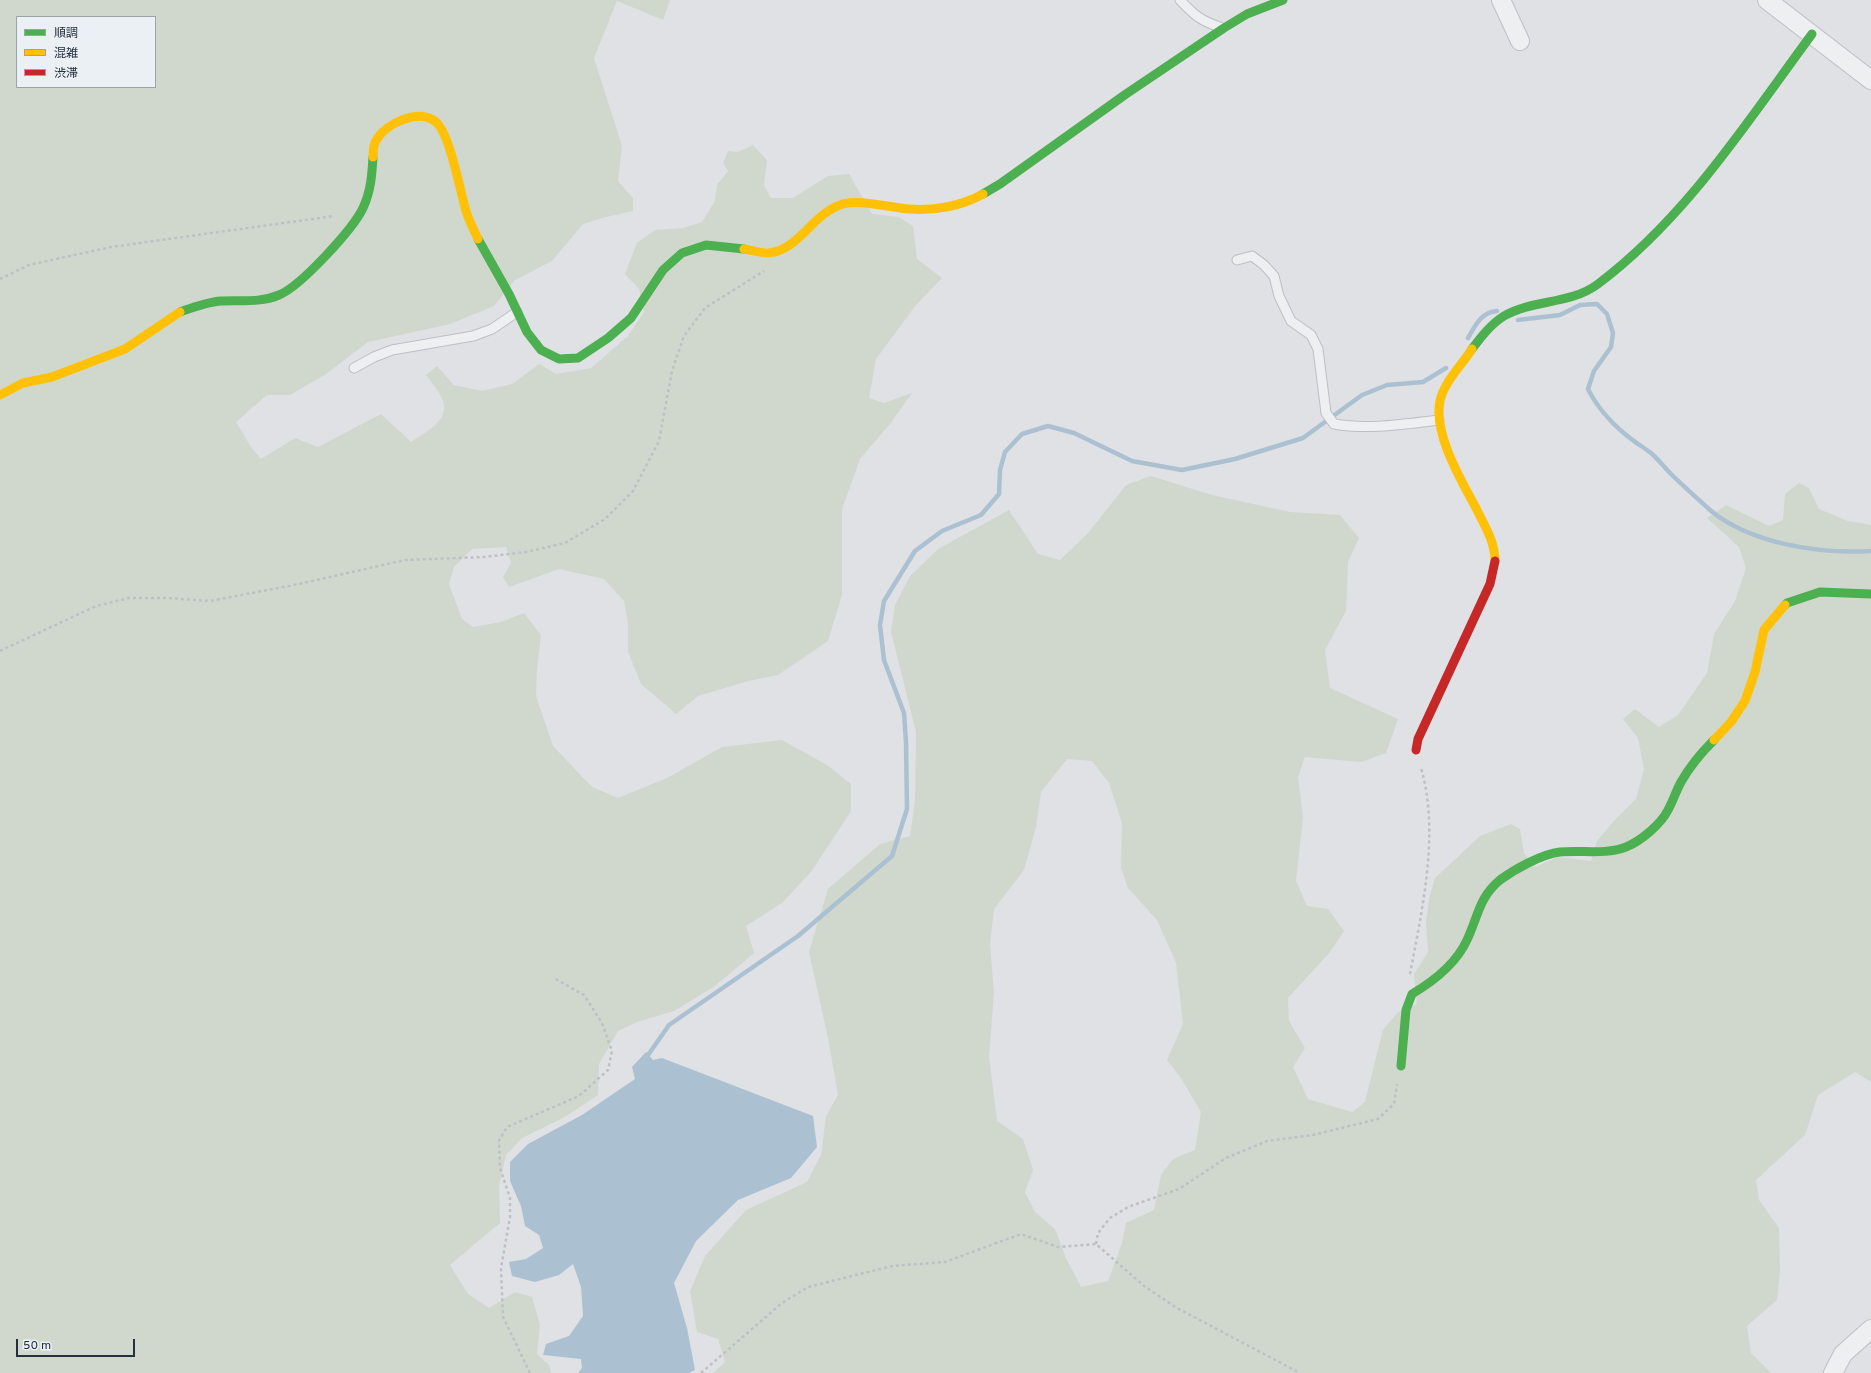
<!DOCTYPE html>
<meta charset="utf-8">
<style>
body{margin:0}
#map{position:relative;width:1871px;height:1373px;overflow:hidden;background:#dfe1e4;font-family:Overpass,"Noto Sans JP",sans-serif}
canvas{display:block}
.legend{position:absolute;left:16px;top:16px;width:140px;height:72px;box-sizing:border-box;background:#ebf0f4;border:1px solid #9ca3ab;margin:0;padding:5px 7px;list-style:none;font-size:12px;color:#25303d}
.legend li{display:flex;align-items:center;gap:8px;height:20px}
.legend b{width:20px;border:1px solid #9ca3ab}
.scale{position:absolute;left:16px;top:1339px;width:119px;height:18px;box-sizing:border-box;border:2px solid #25303d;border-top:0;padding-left:5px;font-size:12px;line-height:14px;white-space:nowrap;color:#25303d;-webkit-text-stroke:3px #ebf0f4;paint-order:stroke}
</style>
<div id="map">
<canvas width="1871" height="1373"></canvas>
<ul class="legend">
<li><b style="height:5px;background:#4caf50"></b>順調</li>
<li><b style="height:5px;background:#ffc107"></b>混雑</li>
<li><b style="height:5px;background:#c62828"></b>渋滞</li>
</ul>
<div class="scale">50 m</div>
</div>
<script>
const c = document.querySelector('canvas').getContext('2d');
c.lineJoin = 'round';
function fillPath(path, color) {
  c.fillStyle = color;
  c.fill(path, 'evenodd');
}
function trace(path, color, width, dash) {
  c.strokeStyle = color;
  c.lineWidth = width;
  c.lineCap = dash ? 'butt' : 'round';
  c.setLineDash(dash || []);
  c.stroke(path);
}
const green = new Path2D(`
 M 0,0 L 670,0 L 663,20 L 617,1 L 594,58 L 622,146 L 618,181 L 633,198 L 633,211 L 606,217 L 583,224 L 552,261 L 515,280 L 494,306 L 450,324 L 368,342 L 326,374 L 290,395 L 267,395 L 236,422 L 251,447 L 261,459 L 295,438 L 318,447 L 381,414 L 411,442 C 424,433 450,421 443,401 C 440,392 432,383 426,375 L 437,366 L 454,385 L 482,391 L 512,384 L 539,364 L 556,374 L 591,368 L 628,336 L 644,312 L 639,289 L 625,274 L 637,243 L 655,230 L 683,228 L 702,222 L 715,201 L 717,185 L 728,171 L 723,163 L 728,151 L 738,152 L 753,145 L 767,160 L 764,185 L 771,198 L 793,198 L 828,176 L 849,174 L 872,214 L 899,217 L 913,226 L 917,259 L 942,278 L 916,305 L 876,359 L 869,398 L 884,403 L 912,393 L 890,424 L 860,459 L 842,509 L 842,595 L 828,641 L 778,675 L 748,681 L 698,696 L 676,714 L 641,684 L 628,652 L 628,623 L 624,601 L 604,579 L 559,569 L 509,587 L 503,577 L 511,563 L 506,547 L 472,549 L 454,567 L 449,584 L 462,619 L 473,627 L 501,622 L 524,613 L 541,635 L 537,670 L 536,696 L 553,746 L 592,787 L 618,798 L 667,778 L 722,747 L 782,740 L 827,765 L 851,784 L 851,811 L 811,872 L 782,903 L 746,926 L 754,953 L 715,986 L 674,1011 L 637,1022 L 618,1031 L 599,1064 L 598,1095 L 565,1117 L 522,1138 L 506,1155 L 499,1186 L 500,1223 L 450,1265 L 468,1294 L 489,1308 L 515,1292 L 532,1297 L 540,1325 L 537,1354 L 549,1365 L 551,1373 L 0,1373 ZM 17,17 L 155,17 L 155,87 L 17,87 Z
 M 1151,476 L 1212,495 L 1290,512 L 1340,515 L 1359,538 L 1348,562 L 1346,611 L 1325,650 L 1330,688 L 1398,719 L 1386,753 L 1361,762 L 1305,757 L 1298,777 L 1303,817 L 1296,881 L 1307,906 L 1328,909 L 1344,931 L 1331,951 L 1288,998 L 1289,1021 L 1305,1048 L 1293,1067 L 1308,1099 L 1352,1112 L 1365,1102 L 1383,1030 L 1397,1013 L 1417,1004 L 1414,974 L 1428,952 L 1426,923 L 1429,899 L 1435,878 L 1480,836 L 1511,824 L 1520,829 L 1524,853 L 1536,867 L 1557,857 L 1591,861 L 1597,841 L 1613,822 L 1636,799 L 1644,769 L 1638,738 L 1623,719 L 1635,709 L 1659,727 L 1678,715 L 1707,673 L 1714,634 L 1735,601 L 1746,568 L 1739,547 L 1707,518 L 1726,505 L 1769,526 L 1783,520 L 1785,494 L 1799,483 L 1809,488 L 1819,509 L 1848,521 L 1871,525 L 1871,1082 L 1855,1072 L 1818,1095 L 1805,1135 L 1756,1180 L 1759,1200 L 1779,1228 L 1780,1273 L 1777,1300 L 1747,1326 L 1751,1353 L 1771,1373 L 713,1373 L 725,1362 L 718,1339 L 697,1332 L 690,1291 L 705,1256 L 746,1210 L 807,1182 L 821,1155 L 826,1116 L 838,1095 L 828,1038 L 809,952 L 828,889 L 880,844 L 910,836 L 915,800 L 916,732 L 891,632 L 895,605 L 910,576 L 938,549 L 1009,510 L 1038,554 L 1060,560 L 1088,533 L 1126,485 ZM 1067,759 L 1092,761 L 1109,783 L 1122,823 L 1121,868 L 1128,888 L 1157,920 L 1176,963 L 1183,1024 L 1167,1060 L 1181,1078 L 1201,1112 L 1195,1150 L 1173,1159 L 1161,1175 L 1154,1210 L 1126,1223 L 1122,1243 L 1108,1281 L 1081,1287 L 1066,1258 L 1055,1229 L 1035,1212 L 1025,1192 L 1033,1170 L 1023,1139 L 997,1121 L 989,1056 L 994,993 L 990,944 L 994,909 L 1024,870 L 1036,827 L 1041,792 Z`);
const water = new Path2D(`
 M 646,1052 L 653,1060 L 662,1058 L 813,1116 L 817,1147 L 791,1178 L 738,1200 L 696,1241 L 674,1283 L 687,1328 L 695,1370 L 689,1373 L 578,1373 L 582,1368 L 581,1359 L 543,1355 L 546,1344 L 569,1336 L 583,1316 L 581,1287 L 573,1264 L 559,1275 L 535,1282 L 512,1276 L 509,1262 L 526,1259 L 543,1248 L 539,1235 L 525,1226 L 521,1206 L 510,1181 L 510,1162 L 528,1144 L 582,1115 L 635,1079 L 632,1067 Z`);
const stream = new Path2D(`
 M 1518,320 L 1560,315 L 1580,305 L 1597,304 L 1607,314 L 1613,333 L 1611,347 L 1594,371 L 1588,389 C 1598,409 1616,428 1634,441 C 1639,445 1646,449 1651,453 C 1658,459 1664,467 1670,473 C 1683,486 1697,498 1710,510 C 1751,544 1819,554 1871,551
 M 1468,338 C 1475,326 1481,312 1497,311
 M 646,1058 L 669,1025 L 798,936 L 892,856 L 907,809 L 906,742 L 904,713 L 884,660 L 880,625 L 884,601 L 915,551 L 942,531 L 981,515 L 999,494 L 1000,470 L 1005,452 L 1022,434 L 1048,426 L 1074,433 L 1132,461 L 1182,470 L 1235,459 L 1303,438 L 1362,395 L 1387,385 L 1423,382 L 1446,368`);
const path = new Path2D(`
 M 0,279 L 29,265 L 111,247 L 334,216
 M 0,651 L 96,606 L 129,598 L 167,598 L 210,601 L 299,584 L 405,560 L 484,557 L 526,552 L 565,543 L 605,519 L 633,491 L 659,441 L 672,371 L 684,336 L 705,308 L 764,271
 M 1410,974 C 1422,910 1440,832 1421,768
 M 1096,1244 L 1098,1233 L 1110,1218 L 1128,1207 L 1179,1189 L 1226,1158 L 1267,1141 L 1313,1135 L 1378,1119 L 1394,1104 L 1397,1084
 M 530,1373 L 503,1317 L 501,1268 L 510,1217 L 510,1198 L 500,1168 L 499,1141 L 507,1127 L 579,1096 L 608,1070 L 612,1051 L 602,1023 L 584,995 L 554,978
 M 701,1373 L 782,1303 L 808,1287 L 892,1266 L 945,1262 L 1021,1234 L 1058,1247 L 1096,1244 L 1144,1286 L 1177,1308 L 1300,1373`);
const lane = new Path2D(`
 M 1180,0 C 1194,15 1201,21 1220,27
 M 1237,260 L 1252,256 L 1264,265 L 1274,276 L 1279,296 L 1291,321 L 1311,335 L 1318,349 L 1326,413 L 1334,424 C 1368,430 1404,424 1439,420
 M 354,368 L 374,357 L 392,350 L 473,336 L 492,329 L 517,312`);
const street = new Path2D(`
 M 1501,0 L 1520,41
 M 1767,0 L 1871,80
 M 1833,1373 L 1843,1354 L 1871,1329`);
const fast = new Path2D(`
 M 983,194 L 1000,184 L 1126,94 L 1224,28 L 1247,14 L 1283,0
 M 478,239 L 509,294 L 527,332 L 541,350 L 559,359 L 578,358 L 608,338 L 631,318 L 663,270 L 682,253 L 706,245 L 744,249
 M 180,312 C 194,307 207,302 221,301 C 241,300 260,303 279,295 C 301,286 353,229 363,208 C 371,191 372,174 373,157
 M 1472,349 C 1481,337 1491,324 1504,316 C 1533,299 1570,305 1598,284 C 1686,218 1747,122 1812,34
 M 1785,605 L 1787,603 L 1820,592 L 1871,594
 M 1401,1066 L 1406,1010 L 1412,994 C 1434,981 1456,964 1467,940 C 1478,917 1479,897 1500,880 C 1515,869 1542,854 1560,852 C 1582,850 1605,855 1626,847 C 1641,841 1661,824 1668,810 C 1673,801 1676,791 1681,782 C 1690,766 1701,753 1714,740`);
const slow = new Path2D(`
 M 373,157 C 373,152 374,143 377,139 C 387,123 419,108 436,122 C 450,134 460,191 466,211 C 469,221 474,230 478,239
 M 744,249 C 751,250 760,253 768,253 C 798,251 812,215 840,205 C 857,198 891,208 909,209 C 934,211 962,206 983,194
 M 1472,349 C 1462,365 1444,382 1440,401 C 1433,435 1463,483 1478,512 C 1486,528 1495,543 1495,561
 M 0,395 L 23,383 L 52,377 L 125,349 L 180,312
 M 1714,740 L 1731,722 L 1745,701 L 1755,672 L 1764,630 L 1785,605`);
const jam = new Path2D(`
 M 1416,750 L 1418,739 L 1490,584 L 1495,561`);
fillPath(green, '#d0d8ce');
fillPath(water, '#abc1d1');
trace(stream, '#abc1d1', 4.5);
trace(lane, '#bdbfc2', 11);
trace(street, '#bdbfc2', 20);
trace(path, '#bdc0c4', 2.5, [3, 3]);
trace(lane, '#edeff1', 9);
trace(street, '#edeff1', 18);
trace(fast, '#4caf50', 9);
trace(slow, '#ffc107', 9);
trace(jam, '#c62828', 9);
</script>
